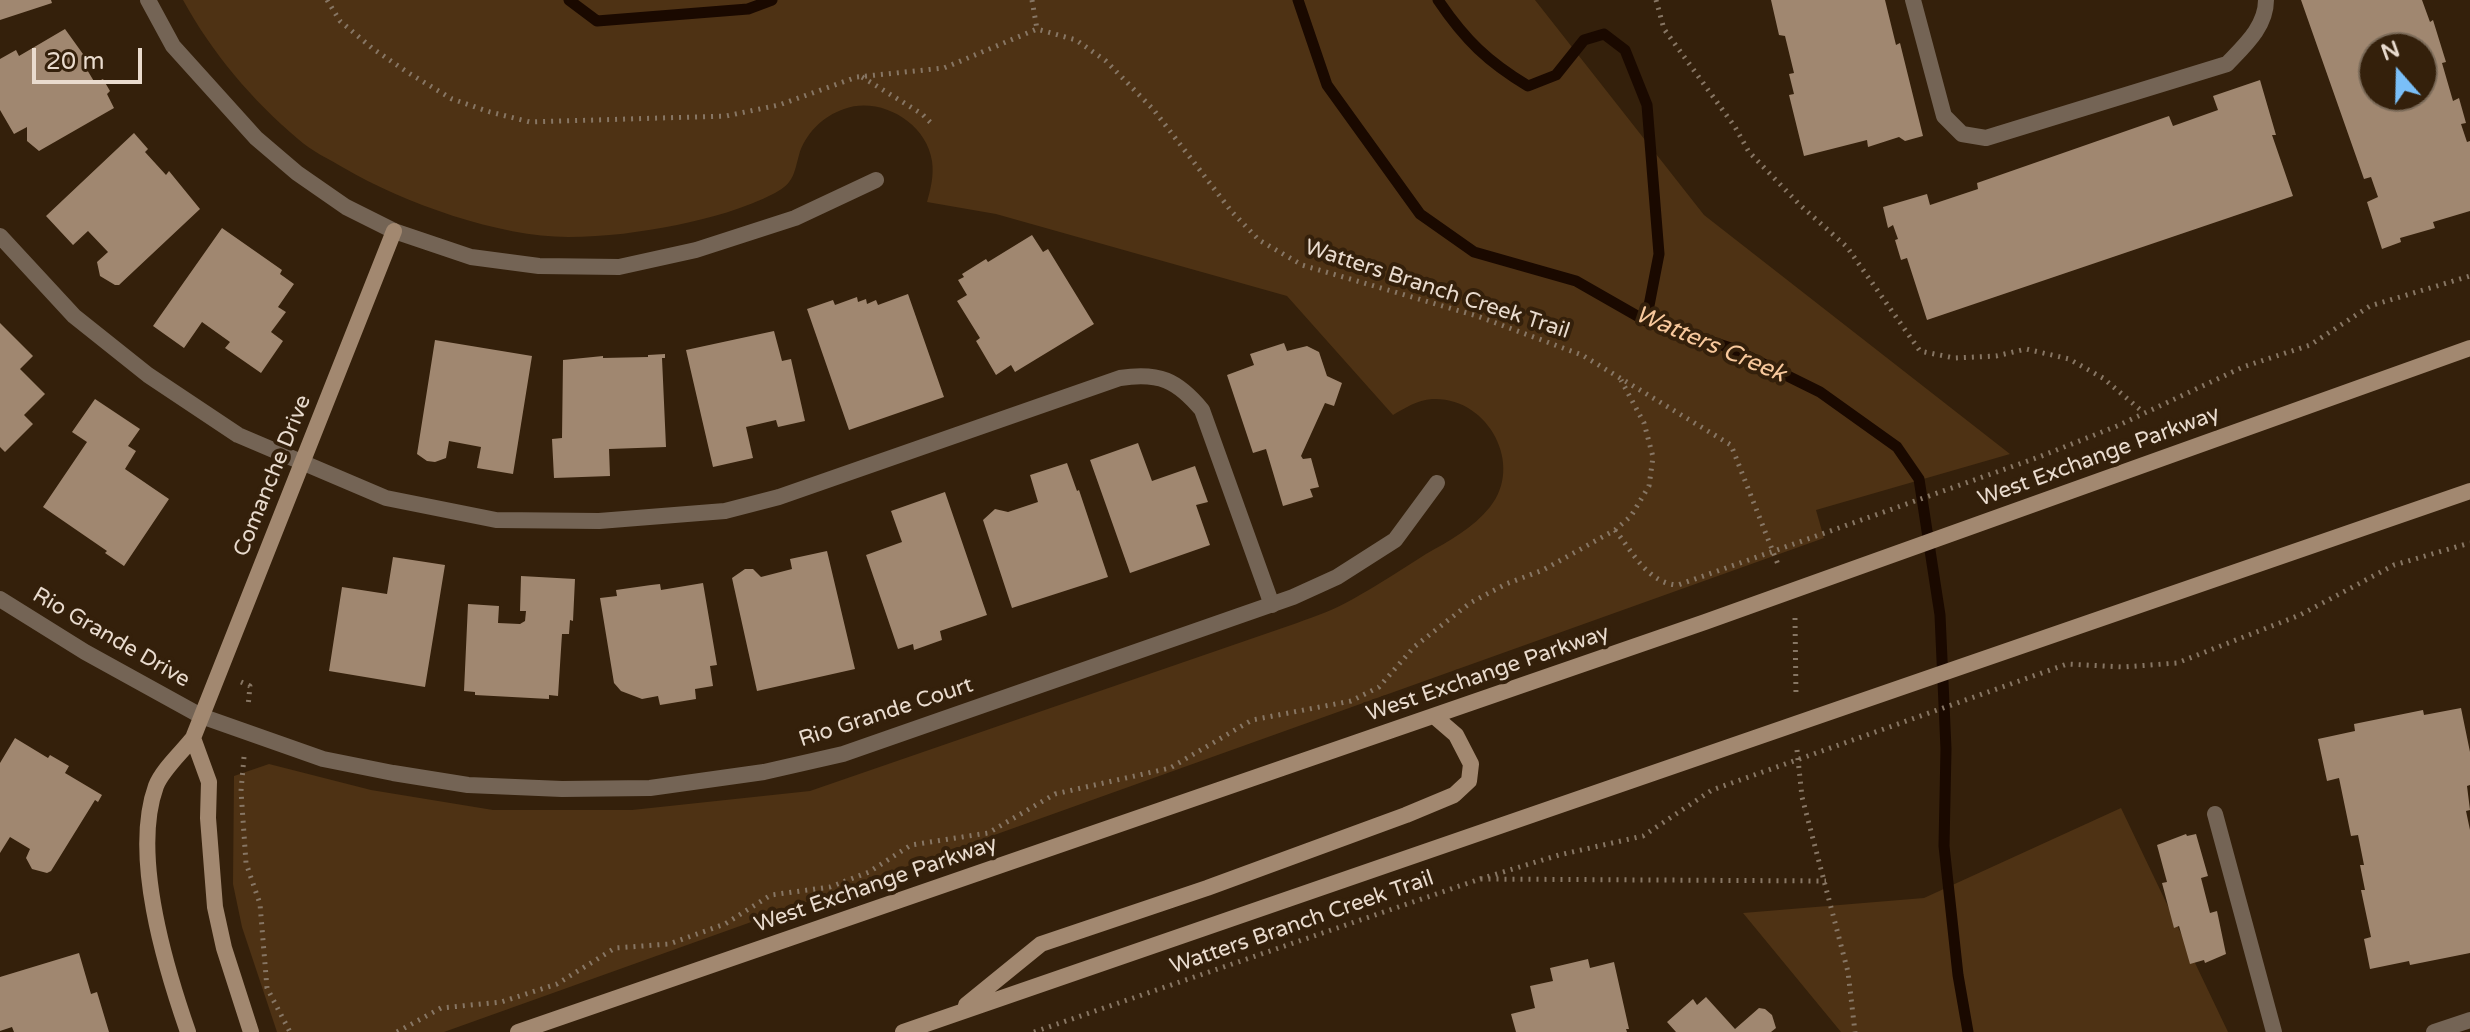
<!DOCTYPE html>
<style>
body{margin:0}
#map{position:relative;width:2470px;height:1032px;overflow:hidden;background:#34200b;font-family:"Varela Round",sans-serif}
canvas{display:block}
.north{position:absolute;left:2358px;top:32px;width:80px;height:80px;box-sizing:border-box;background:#34200b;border:2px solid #7c6b59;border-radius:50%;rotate:340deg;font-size:22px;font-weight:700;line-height:32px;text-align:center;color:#e9dbce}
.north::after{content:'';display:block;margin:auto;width:28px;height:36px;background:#7abff8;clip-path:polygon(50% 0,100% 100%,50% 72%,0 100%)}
.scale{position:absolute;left:32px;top:48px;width:110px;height:36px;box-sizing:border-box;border:4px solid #e9dbce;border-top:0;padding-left:10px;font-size:24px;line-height:28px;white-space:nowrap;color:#e9dbce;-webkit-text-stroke:6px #34200b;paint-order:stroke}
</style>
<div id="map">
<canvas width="2470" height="1032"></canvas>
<div class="north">N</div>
<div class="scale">20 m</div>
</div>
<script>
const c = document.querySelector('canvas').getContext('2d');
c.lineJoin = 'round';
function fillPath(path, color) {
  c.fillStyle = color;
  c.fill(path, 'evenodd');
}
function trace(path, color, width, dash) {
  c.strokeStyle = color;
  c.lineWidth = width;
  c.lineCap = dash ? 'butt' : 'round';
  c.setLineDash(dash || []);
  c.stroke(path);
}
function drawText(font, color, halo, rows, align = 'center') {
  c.font = font + ' "Varela Round",sans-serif';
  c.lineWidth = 8;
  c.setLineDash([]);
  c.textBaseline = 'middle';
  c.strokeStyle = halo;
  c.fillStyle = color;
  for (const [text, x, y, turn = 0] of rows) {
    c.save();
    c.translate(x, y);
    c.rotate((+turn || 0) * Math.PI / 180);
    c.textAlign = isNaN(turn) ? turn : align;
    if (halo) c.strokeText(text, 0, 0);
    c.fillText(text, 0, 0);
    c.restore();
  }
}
const green = new Path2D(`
 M 183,0 L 1535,0 L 1704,215 L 2010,454 L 1816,510 L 1824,538 L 444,1032 L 277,1032 L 242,927 L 233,884 L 234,776 L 269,764 L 371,790 L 493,810 L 632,810 L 810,791 L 1297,623 C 1316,616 1336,609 1353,599 C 1378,585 1402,569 1426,554 C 1449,541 1473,528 1490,507 C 1525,464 1487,396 1432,399 C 1417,400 1405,408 1393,415 L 1287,296 L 996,214 L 927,202 C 931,188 934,175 932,161 C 926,122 880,96 844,109 C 823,116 805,134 799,155 C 794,173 794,183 775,193 C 744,209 710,218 677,225 C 642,232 605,237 568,237 C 500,237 403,203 344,168 C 329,159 311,151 298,139 C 252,100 212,53 183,0 Z
 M 2121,808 L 2228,1032 L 1841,1032 L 1743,913 L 1924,898 Z`);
const stream = new Path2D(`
 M 569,0 L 597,21 L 748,9 L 772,0
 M 1298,0 L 1327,85 L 1420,214 L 1474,252 L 1576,281 L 1646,321 L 1731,348 L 1820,392 L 1897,447 L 1919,479 L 1940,615 L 1946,749 L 1944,846 L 1958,975 L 1968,1032
 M 1438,0 C 1465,40 1488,62 1528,86 L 1556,75 L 1584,40 L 1604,34 L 1625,50 L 1647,105 L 1659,254 L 1646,321`);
const building = new Path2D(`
 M 0,0 L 51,0 L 52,3 L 0,20 Z
 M 1771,0 L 1885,0 L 1896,45 L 1900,43 L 1923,136 L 1905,141 L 1899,137 L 1868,147 L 1867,140 L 1804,156 L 1789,95 L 1794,94 L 1789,74 L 1794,73 L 1785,36 L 1779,35 Z
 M 2301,0 L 2422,0 L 2430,22 L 2433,20 L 2446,62 L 2442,63 L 2453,101 L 2459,98 L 2466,123 L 2461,124 L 2467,142 L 2470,141 L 2470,211 L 2433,222 L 2435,228 L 2400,238 L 2401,242 L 2382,249 L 2367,202 L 2378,197 L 2371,177 L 2364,179 ZM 2374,48 L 2422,48 L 2422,96 L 2374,96 Z
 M 65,29 L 88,61 L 83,63 L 95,83 L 103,79 L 110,91 L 107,94 L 114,108 L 39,151 L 27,141 L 27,127 L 14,134 L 0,110 L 0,59 L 16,50 L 19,56 Z
 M 2260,80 L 2276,135 L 2272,135 L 2293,196 L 1927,320 L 1907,258 L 1901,260 L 1895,240 L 1898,239 L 1893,225 L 1888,228 L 1883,207 L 1927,194 L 1930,205 L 1978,189 L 1977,183 L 2169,116 L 2173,126 L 2218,110 L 2213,96 Z
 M 134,133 L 148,149 L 145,152 L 166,175 L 169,171 L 200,209 L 119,285 L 115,285 L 100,276 L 97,262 L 108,252 L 88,231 L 73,245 L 46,216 Z
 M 222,228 L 282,270 L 280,274 L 294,284 L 278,307 L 286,312 L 271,332 L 283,341 L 261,373 L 225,348 L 230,342 L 202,322 L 184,348 L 153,326 Z
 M 1032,235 L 1043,252 L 1048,249 L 1094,324 L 1015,372 L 1011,365 L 996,375 L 976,341 L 980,338 L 957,301 L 967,295 L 958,280 L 964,277 L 962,274 L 986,259 L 988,262 Z
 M 908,294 L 944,397 L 849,430 L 807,309 L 833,300 L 835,305 L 857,297 L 858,302 L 866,299 L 867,304 L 876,300 L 878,305 Z
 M 0,323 L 33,356 L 20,369 L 45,394 L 24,415 L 33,424 L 5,452 L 0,447 Z
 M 774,331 L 782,361 L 791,359 L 805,421 L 778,427 L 776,420 L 746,427 L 753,458 L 713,467 L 686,350 Z
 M 435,340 L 532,356 L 513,474 L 477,468 L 481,447 L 449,441 L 446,458 L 435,462 L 427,461 L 417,454 Z
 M 1284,343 L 1287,351 L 1307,346 L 1319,352 L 1327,376 L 1342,383 L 1334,406 L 1325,403 L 1301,456 L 1303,459 L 1311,458 L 1319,487 L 1310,489 L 1313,497 L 1283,506 L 1266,449 L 1253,453 L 1227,375 L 1254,365 L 1250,354 Z
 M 665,354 L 665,358 L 662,358 L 666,447 L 609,449 L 610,476 L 554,478 L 552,439 L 562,438 L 563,360 L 603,356 L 603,358 L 648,357 L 648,355 Z
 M 95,399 L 140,429 L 128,446 L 136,451 L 125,469 L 169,499 L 124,566 L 105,553 L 107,551 L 43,507 L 87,442 L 72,432 Z
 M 1138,443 L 1152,481 L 1195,466 L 1208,502 L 1196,505 L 1210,545 L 1130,573 L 1090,460 Z
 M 1067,463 L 1077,491 L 1079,490 L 1108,577 L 1012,608 L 983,520 L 995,509 L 1008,512 L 1038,502 L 1030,475 Z
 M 945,492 L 987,615 L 940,631 L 942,640 L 914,650 L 913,644 L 898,649 L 866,555 L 902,542 L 891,511 Z
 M 827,551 L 855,669 L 757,691 L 732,578 L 745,569 L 753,569 L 761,577 L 792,569 L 790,559 Z
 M 393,557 L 445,565 L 425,687 L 329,671 L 342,587 L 387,594 Z
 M 521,576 L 575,579 L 573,621 L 570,620 L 569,634 L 562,634 L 558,696 L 549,695 L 549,699 L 475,695 L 475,692 L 464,691 L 468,604 L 499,606 L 498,623 L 520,624 L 525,621 L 526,611 L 520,611 Z
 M 703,583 L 717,665 L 710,666 L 713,686 L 695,689 L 696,699 L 660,705 L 658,696 L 642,699 L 621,691 L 614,683 L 600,598 L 617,596 L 616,590 L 651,585 L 660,584 L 661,590 Z
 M 2461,708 L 2470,752 L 2470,785 L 2467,786 L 2470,810 L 2466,811 L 2470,830 L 2470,953 L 2410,965 L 2409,961 L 2370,969 L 2364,939 L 2371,937 L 2361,890 L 2365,890 L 2360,865 L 2364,865 L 2358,835 L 2351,836 L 2339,778 L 2327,781 L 2318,739 L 2355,731 L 2354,724 L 2423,710 L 2424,715 Z
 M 15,738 L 48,758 L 50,755 L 69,766 L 65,773 L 102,795 L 98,802 L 95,800 L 51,871 L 47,873 L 32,869 L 26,858 L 30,849 L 10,837 L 0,853 L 0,763 Z
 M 2186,834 L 2187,836 L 2196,834 L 2208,876 L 2201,878 L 2210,913 L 2217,911 L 2226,954 L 2205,963 L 2204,960 L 2190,964 L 2179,926 L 2174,928 L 2162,883 L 2167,882 L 2157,845 Z
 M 79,953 L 91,994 L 97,992 L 109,1032 L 14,1032 L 12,1027 L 0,1031 L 0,977 Z
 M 1588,959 L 1590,968 L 1614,962 L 1629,1029 L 1626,1029 L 1627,1032 L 1516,1032 L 1511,1014 L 1535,1008 L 1530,986 L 1553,981 L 1550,968 Z
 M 1706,997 L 1735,1029 L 1759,1008 L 1765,1009 L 1772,1015 L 1776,1028 L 1771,1032 L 1676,1032 L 1667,1022 L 1693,999 L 1697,1005 Z`);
const path = new Path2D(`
 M 327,0 L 340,21 L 372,48 L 407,72 L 452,99 L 490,112 L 530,122 L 726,116 L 779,105 L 857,77 L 944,68 L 1037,29 L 1076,40 L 1106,61 L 1153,109 L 1232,212 L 1259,240 L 1302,265 L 1477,316 L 1582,355 L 1731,445 L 1779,567
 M 1032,0 L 1037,29
 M 1656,0 L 1664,29 L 1735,127 L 1749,152 L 1800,205 L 1847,247 L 1920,351 L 1954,358 L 1996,356 L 2026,349 L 2069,359 L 2103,378 L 2143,412
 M 862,77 L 922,114 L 933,125
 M 1615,530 C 1632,551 1648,584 1678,585 L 2039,457 L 2117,426 L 2243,367 L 2310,345 L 2370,306 L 2470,276
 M 1795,618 L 1796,696
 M 241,682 L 250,686 L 248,707
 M 1797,750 L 1802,797 L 1848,972 L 1855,1032
 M 244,757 L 241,791 L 246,863 L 260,904 L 267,988 L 290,1032
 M 1480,879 L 1559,855 L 1643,836 L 1712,790 L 2067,664 L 2123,667 L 2177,663 L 2300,615 L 2394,565 L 2470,543
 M 397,1032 L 441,1008 L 501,1002 L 557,984 L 615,948 L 669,944 L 725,924 L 771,895 L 830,887 L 869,872 L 911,845 L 988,833 L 1055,794 L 1170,768 L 1252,720 L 1351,701 L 1379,687 L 1414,647 L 1470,603 L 1506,584 L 1543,570 L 1615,530 L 1631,516 L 1649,486 L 1653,457 L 1644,423 L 1621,380
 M 1034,1032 L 1480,879 L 1826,881`);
const lane = new Path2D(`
 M 1913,0 L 1944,116 L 1962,134 L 1986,138 L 2227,64 C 2244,46 2266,27 2266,0
 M 0,236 L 74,316 L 148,375 L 238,435 L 386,498 L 496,520 L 599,521 L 725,511 L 779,497 L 1120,378 C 1159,372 1177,380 1202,410 L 1272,605
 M 2215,814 L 2274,1032
 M 2434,1032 L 2470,1020`);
const street = new Path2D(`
 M 148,0 L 173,46 L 256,138 L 297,173 L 346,207 L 394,231 L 471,257 L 539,266 L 619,267 L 696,250 L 795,218 L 876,180
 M 0,599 L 85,652 L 201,716 L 323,759 L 393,773 L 468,785 L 562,789 L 650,788 L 764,772 L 843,754 L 1293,597 L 1337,577 L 1395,540 L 1437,483`);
const secondary = new Path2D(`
 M 193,738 L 209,782 L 208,818 L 215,907 L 224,948 L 251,1032
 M 966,1005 L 1041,944 L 1207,888 L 1406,815 L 1454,795 L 1469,781 L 1471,764 L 1456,735 L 1434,716
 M 188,1032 C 165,966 131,855 156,786 C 162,770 182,752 193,738 L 394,231
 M 518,1032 L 1705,622 L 2470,348
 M 903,1032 L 2470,491`);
const streetNames = [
 ["Watters Branch Creek Trail",1437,290,18],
 ["West Exchange Parkway",2099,457,-20],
 ["Comanche Drive",273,476,-68],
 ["Rio Grande Drive",111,638,30],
 ["West Exchange Parkway",1488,674,-19],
 ["Rio Grande Court",886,713,-18],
 ["West Exchange Parkway",876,885,-19],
 ["Watters Branch Creek Trail",1302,923,-19]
];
const waterNames = [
 ["Watters Creek",1710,345,23]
];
fillPath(green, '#4e3214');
trace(stream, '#1a0900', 11);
fillPath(building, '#a08770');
trace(path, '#877664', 5, [2, 6]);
trace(lane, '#746455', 16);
trace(street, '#746455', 16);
trace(secondary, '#a28870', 16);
drawText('22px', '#e9dbce', '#34200b', streetNames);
drawText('italic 24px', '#f8c99d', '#34200b', waterNames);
</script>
